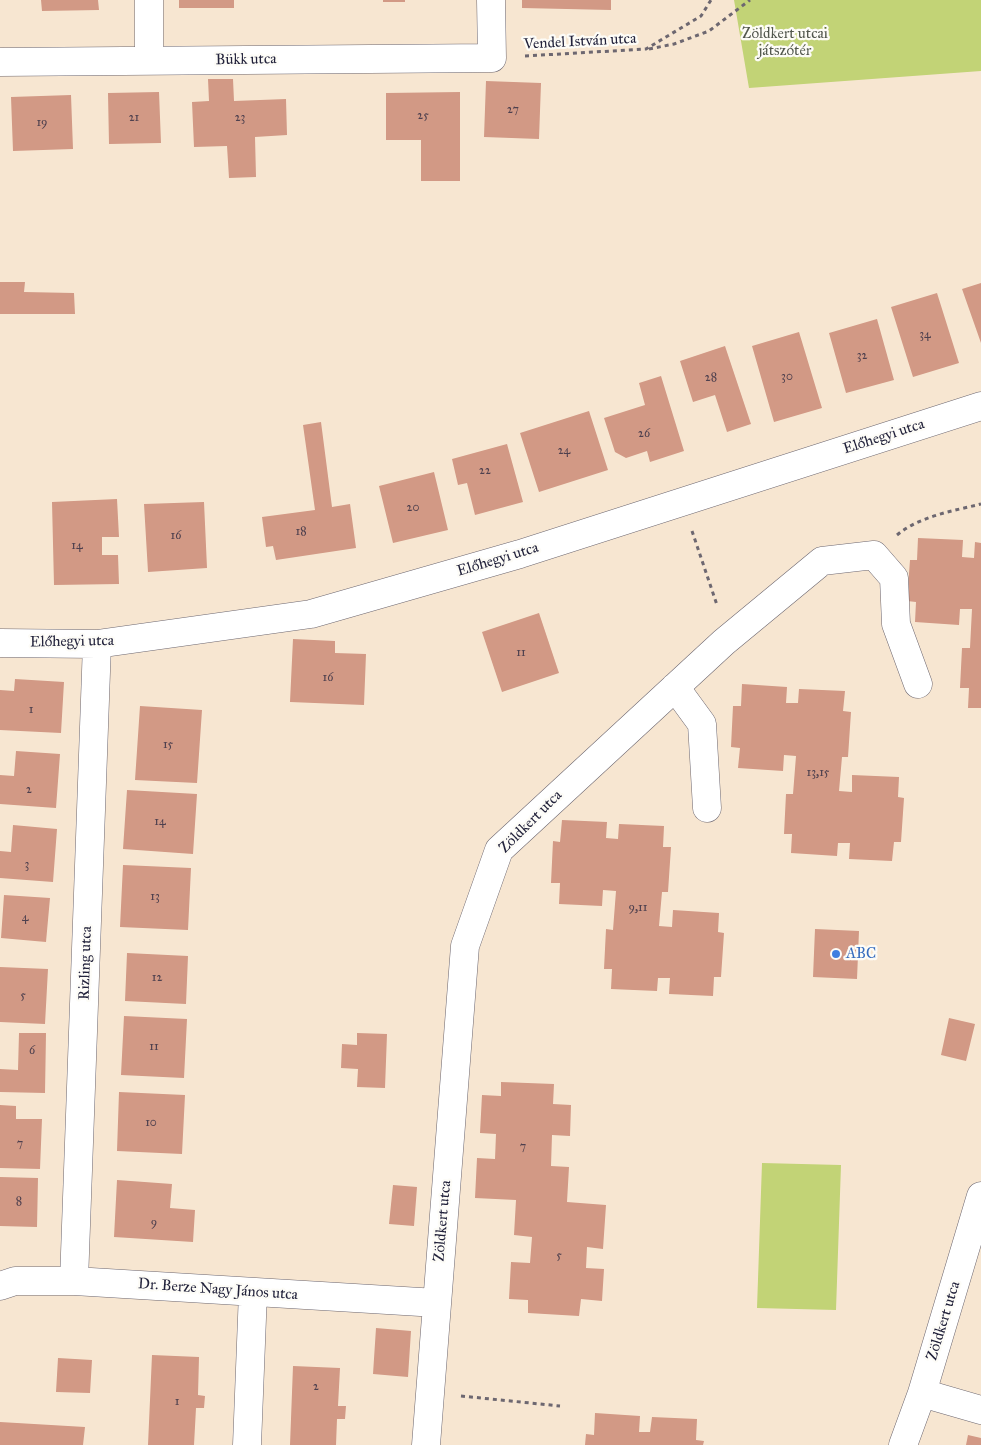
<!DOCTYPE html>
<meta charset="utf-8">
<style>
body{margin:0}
canvas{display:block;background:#f7e6d1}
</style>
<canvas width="981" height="1445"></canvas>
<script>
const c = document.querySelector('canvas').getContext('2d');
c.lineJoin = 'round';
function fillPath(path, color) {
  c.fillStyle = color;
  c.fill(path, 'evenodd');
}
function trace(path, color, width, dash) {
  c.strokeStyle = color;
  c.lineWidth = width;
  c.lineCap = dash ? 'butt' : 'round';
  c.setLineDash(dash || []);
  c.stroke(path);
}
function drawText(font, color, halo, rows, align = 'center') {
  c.font = font + ' "IM FELL Great Primer",serif';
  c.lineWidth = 4.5;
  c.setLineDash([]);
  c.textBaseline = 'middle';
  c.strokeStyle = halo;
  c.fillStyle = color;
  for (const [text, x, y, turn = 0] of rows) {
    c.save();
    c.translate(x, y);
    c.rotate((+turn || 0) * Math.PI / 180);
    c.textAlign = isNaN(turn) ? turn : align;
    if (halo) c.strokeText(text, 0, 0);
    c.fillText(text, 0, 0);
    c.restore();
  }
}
const green = new Path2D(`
 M 734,0 L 981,0 L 981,71 L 749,88 Z
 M 762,1163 L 841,1165 L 836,1310 L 757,1308 Z`);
const building = new Path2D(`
 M 41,0 L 98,0 L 99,10 L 42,11 Z
 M 179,0 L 234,0 L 234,8 L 179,8 Z
 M 383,0 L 405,0 L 405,2 L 383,2 Z
 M 522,0 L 611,0 L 611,10 L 522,8 Z
 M 208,79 L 233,79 L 234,101 L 286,99 L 287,135 L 255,137 L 256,177 L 229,178 L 227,146 L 194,147 L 192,102 L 209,101 Z
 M 486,81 L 541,83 L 539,139 L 484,137 Z
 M 159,92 L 161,143 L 109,144 L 108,93 Z
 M 460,92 L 460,181 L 421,181 L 421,140 L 386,140 L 386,93 Z
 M 71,95 L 73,149 L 13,151 L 11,97 Z
 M 0,282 L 25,282 L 24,292 L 74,293 L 75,314 L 0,314 Z
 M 981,283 L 981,343 L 962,289 Z
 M 937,293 L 959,363 L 913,377 L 891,307 Z
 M 877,319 L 894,380 L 846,393 L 829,333 Z
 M 799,332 L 822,408 L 774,422 L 752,346 Z
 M 725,346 L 751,424 L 727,432 L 715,395 L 693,402 L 680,361 Z
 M 661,376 L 684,451 L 650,462 L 647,451 L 626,458 L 615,452 L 604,418 L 645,405 L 639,383 Z
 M 589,411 L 608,470 L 539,492 L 520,433 Z
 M 321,422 L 332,507 L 350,504 L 356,548 L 276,560 L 273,546 L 266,547 L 262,517 L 315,510 L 303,425 Z
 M 507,444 L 523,502 L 475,515 L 467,483 L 458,485 L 452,459 Z
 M 434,472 L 448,530 L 393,543 L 379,486 Z
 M 117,499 L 119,537 L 102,537 L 102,555 L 118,555 L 119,584 L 54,585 L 52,502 Z
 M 204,502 L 207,568 L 148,572 L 144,504 Z
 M 918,538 L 963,540 L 962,557 L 974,558 L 975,542 L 981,543 L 981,708 L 968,708 L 969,688 L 960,688 L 962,648 L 970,648 L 972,609 L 960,609 L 959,625 L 915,622 L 916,602 L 907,601 L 910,560 L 917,560 Z
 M 539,613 L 559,673 L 502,692 L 482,632 Z
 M 293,639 L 335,641 L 335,653 L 366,654 L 364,705 L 290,702 Z
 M 15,679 L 64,682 L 61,733 L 0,730 L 0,690 L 14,691 Z
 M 742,684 L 787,687 L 786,703 L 798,703 L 799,689 L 845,691 L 843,711 L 851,712 L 848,757 L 842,757 L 839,791 L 852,792 L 852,775 L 899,777 L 898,797 L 904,798 L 901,842 L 894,842 L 892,861 L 849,859 L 850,843 L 838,843 L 837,856 L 791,853 L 792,834 L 784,834 L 786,794 L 793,794 L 796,756 L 784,755 L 783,771 L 738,768 L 740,748 L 731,747 L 733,706 L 741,706 Z
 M 140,706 L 202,710 L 197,783 L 135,780 Z
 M 16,751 L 60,754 L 56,808 L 0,804 L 0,775 L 14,776 Z
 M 127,790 L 197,794 L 193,854 L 123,849 Z
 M 562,820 L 607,822 L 606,838 L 618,839 L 619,824 L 664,826 L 663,847 L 671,847 L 668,892 L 662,892 L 659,926 L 672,927 L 673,910 L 719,913 L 718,932 L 724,933 L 721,977 L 714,977 L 713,996 L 669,994 L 670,978 L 658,978 L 657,991 L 611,989 L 612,969 L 604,969 L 606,929 L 613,930 L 616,891 L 603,890 L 602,906 L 559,904 L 560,883 L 551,883 L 553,841 L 560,842 Z
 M 13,825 L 57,829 L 53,882 L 0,878 L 0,851 L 11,852 Z
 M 123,865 L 191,868 L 188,930 L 120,927 Z
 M 4,895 L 50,898 L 46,942 L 1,938 Z
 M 815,929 L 859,931 L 857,979 L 813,977 Z
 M 127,953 L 188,956 L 186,1004 L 125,1001 Z
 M 0,967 L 48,969 L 45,1024 L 0,1022 Z
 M 124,1016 L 187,1019 L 184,1078 L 121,1075 Z
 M 949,1018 L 975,1024 L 966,1061 L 941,1055 Z
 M 19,1033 L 46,1033 L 45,1093 L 0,1092 L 0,1069 L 18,1070 Z
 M 357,1033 L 387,1034 L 385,1088 L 357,1087 L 358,1069 L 341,1068 L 342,1044 L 357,1045 Z
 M 501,1082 L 554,1084 L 553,1104 L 571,1105 L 570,1136 L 552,1135 L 551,1166 L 569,1167 L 567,1202 L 606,1205 L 603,1249 L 587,1247 L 586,1268 L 604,1269 L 602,1301 L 581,1299 L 579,1316 L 528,1313 L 528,1300 L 509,1299 L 511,1262 L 530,1263 L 532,1237 L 514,1235 L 516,1200 L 475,1198 L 477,1158 L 495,1159 L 496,1134 L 480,1133 L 482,1095 L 501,1096 Z
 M 119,1092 L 185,1095 L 182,1154 L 117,1151 Z
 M 0,1105 L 16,1106 L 16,1119 L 42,1119 L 40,1169 L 0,1168 Z
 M 0,1177 L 38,1178 L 37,1227 L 0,1226 Z
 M 117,1180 L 172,1184 L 170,1208 L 195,1210 L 193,1242 L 114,1237 Z
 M 393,1185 L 417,1187 L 414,1226 L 389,1224 Z
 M 376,1328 L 411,1331 L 408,1377 L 373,1374 Z
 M 152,1355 L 199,1357 L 198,1395 L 205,1396 L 204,1408 L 196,1408 L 194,1445 L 148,1445 Z
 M 58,1358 L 92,1360 L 90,1393 L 56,1392 Z
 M 293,1366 L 340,1368 L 338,1406 L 346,1406 L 345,1419 L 337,1419 L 336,1445 L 290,1445 Z
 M 595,1413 L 640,1416 L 639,1432 L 650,1432 L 652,1417 L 697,1419 L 696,1440 L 704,1441 L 703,1445 L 585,1445 L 586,1434 L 594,1435 Z
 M 0,1422 L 85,1427 L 83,1445 L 0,1445 Z
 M 968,1435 L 981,1438 L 981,1445 L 966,1445 Z`);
const path = new Path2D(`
 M 649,49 L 674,44 L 709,31 L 750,0
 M 525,56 L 646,49 L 701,16 L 711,0
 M 692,531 L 717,605
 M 897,535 C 920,516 953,511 981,504
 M 461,1396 L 560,1406`);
const minor = new Path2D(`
 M 149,0 L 149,61
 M 0,62 L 492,58 L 491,0
 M 0,643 L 97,644 L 311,614 L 520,554 L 981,406
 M 675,687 L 702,724 L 707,808
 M 74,1281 L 97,644
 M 0,1286 L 15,1281 L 74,1281 L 437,1303
 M 922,1393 L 981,1410
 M 247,1445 L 253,1292
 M 426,1445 L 465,946 L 499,850 L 724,642 L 822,561 L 874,555 L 894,578 L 896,624 L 918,684
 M 903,1445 L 922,1393 L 981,1196`);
const markers = [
 [836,954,5,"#3f7fe0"]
];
const numberNames = [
 ["27",513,110],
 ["25",423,116],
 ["21",134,118],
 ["23",240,118],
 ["19",42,123],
 ["34",925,335],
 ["32",862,356],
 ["30",787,377],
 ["28",711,378],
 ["26",644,434],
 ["24",564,451],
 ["22",485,471],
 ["20",413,508],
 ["18",301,532],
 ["16",176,536],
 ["14",77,546],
 ["11",521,653],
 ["16",328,678],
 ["1",31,710],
 ["15",168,745],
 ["13,15",818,773],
 ["2",29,790],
 ["14",160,822],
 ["3",27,865],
 ["13",155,897],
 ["9,11",638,908],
 ["4",25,918],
 ["12",157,978],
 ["5",23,996],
 ["11",154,1047],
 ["6",32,1051],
 ["10",151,1123],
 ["7",20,1144],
 ["7",523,1147],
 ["8",19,1202],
 ["9",154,1223],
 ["5",559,1256],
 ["2",316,1387],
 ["1",177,1402]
];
const parkNames = [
 ["Zöldkert utcai",785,34],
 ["játszótér",785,51]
];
const streetNames = [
 ["Vendel István utca",580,42,-3],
 ["Bükk utca",246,60,-1],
 ["Előhegyi utca",884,437,-18],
 ["Előhegyi utca",498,560,-17],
 ["Előhegyi utca",72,642,-1],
 ["Zöldkert utca",531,822,-45],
 ["Rizling utca",86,963,-88],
 ["Zöldkert utca",443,1221,-85],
 ["Dr. Berze Nagy János utca",218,1290,4],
 ["Zöldkert utca",944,1321,-73]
];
const shopNames = [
 ["ABC",846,954]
];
fillPath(green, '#c2d376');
fillPath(building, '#d29985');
trace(minor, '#6d6770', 29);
trace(path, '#6d6770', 3, [4, 4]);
trace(minor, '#fff', 28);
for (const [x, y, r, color] of markers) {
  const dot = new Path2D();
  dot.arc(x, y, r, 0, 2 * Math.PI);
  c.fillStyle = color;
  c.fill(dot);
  trace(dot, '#fdfcf7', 2);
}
drawText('12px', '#4e404e', null, numberNames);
drawText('15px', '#52574d', '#fdfcf7', parkNames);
drawText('15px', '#22223b', '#fdfcf7', streetNames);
drawText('15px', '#366cbe', '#fdfcf7', shopNames, 'left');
</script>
